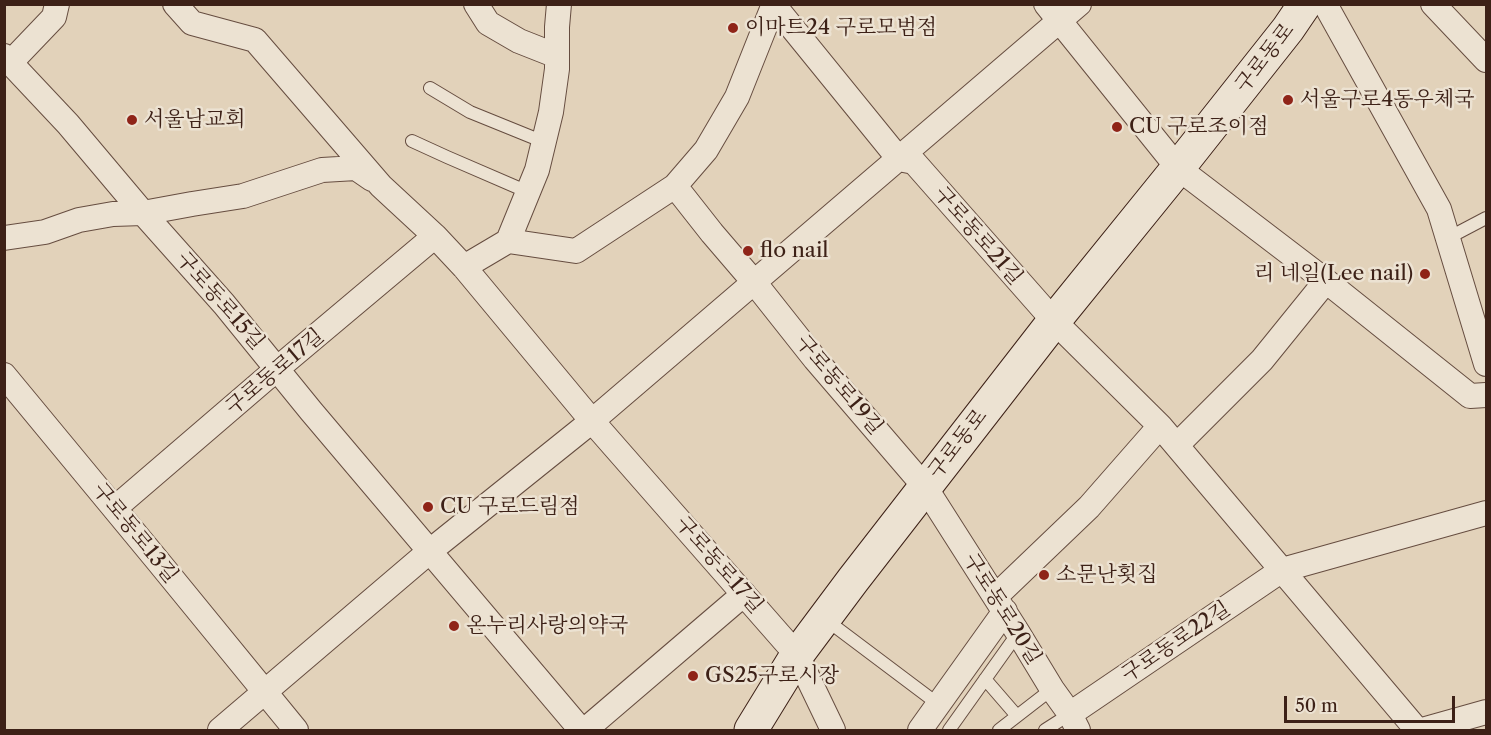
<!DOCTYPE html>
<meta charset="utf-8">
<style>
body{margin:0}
#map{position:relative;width:1491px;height:735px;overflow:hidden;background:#e2d2ba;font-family:"Libre Caslon Text",serif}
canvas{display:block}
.frame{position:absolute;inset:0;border:6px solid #3d2117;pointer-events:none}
.scale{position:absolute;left:1284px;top:696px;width:171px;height:27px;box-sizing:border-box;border:3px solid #3d2117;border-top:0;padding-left:8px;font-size:18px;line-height:21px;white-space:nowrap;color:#3d2117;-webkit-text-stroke:4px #ece2d2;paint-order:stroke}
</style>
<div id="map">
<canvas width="1491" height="735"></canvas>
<div class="frame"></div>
<div class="scale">50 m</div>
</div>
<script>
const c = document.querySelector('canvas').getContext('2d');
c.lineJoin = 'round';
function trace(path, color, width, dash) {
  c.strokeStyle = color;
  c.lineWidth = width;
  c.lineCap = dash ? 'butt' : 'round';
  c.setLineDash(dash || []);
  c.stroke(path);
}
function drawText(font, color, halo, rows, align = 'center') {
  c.font = font + ' "Libre Caslon Text","Noto Serif KR",serif';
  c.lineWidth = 5;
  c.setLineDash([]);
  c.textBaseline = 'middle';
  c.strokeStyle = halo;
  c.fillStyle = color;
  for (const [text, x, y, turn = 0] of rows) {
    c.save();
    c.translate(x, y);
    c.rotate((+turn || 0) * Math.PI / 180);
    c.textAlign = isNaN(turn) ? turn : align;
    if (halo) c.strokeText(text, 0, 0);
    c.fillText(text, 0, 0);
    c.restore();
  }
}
const service = new Path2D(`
 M 430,88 L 470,112 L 544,142
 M 412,141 L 447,157 L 528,192
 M 1448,238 L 1486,218
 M 825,619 L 938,704
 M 985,679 L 1017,716
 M 949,730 L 1018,633
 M 999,730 L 1052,689
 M 1045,730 L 1070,714`);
const minor = new Path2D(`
 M 175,4 L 192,23 L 255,40 L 381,186 L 435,236 L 464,267 L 592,421 L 797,655 L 833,730
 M 476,4 L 488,23 L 519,41 L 557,56
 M 773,4 L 899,159 L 914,162 L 1054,321 L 1160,426 L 1417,730
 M 1046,4 L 1178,168 L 1326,281 L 1470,396 L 1486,395
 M 1325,4 L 1439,209 L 1486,364
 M 1433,4 L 1486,60
 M 4,56 L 68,124 L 143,213 L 224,304 L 311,411 L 581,730
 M 11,62 L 54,17 L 57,4
 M 675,186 L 712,233 L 754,282 L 815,359 L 925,487 L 1018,633 L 1052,689 L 1070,714 L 1078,730
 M 4,238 L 45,232 L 79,220 L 113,214 L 143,213 L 192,204 L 243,196 L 322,170 L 356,168 L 372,179
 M 508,241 L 537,170 L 551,112 L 557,69 L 557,27 L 559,4
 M 464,267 L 508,241 L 576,251 L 675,186 L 706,150 L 737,97 L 774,4
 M 4,375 L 157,560 L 296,730
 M 1177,445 L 1262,360 L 1326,281
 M 115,508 L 278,368 L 435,236
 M 995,597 L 1089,507 L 1160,426
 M 1070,714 L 1282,570 L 1486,513
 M 220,730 L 430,551 L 592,421 L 1079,4
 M 585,730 L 744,594
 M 920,730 L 1005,611
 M 1422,730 L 1486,712`);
const secondary = new Path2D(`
 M 751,730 L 797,655 L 853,580 L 1054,321 L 1178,168 L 1288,29 L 1305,4`);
const markers = [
 [733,28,6,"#8f2418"],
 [1288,100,6,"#8f2418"],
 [132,120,6,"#8f2418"],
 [1117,127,6,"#8f2418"],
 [748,251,6,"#8f2418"],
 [1425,274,6,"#8f2418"],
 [428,507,6,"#8f2418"],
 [1044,575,6,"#8f2418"],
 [454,626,6,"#8f2418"],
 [693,676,6,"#8f2418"]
];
const poiNames = [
 ["이마트24 구로모범점",745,28],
 ["서울구로4동우체국",1300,100],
 ["서울남교회",144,120],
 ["CU 구로조이점",1129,127],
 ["flo nail",760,251],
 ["리 네일(Lee nail)",1413,274,"right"],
 ["CU 구로드림점",440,507],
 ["소문난횟집",1056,575],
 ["온누리사랑의약국",466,626],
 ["GS25구로시장",705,676]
];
const streetNames = [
 ["구로동로",1265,58,-52],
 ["구로동로21길",978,236,49],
 ["구로동로15길",220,301,49],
 ["구로동로17길",275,372,-40],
 ["구로동로19길",839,385,50],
 ["구로동로",958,444,-52],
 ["구로동로13길",135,533,51],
 ["구로동로17길",719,565,49],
 ["구로동로20길",1002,609,58],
 ["구로동로22길",1176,642,-34]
];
trace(service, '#664d40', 14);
trace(minor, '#664d40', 26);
trace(secondary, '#3d2117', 35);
trace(service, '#ece2d2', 12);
trace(minor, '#ece2d2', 24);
trace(secondary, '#ece2d2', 33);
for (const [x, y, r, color] of markers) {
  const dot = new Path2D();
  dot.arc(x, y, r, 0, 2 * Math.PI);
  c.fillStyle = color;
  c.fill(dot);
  trace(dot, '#ece2d2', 2);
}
drawText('21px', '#3d2117', '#ece2d2', poiNames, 'left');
drawText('21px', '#3d2117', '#ece2d2', streetNames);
</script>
